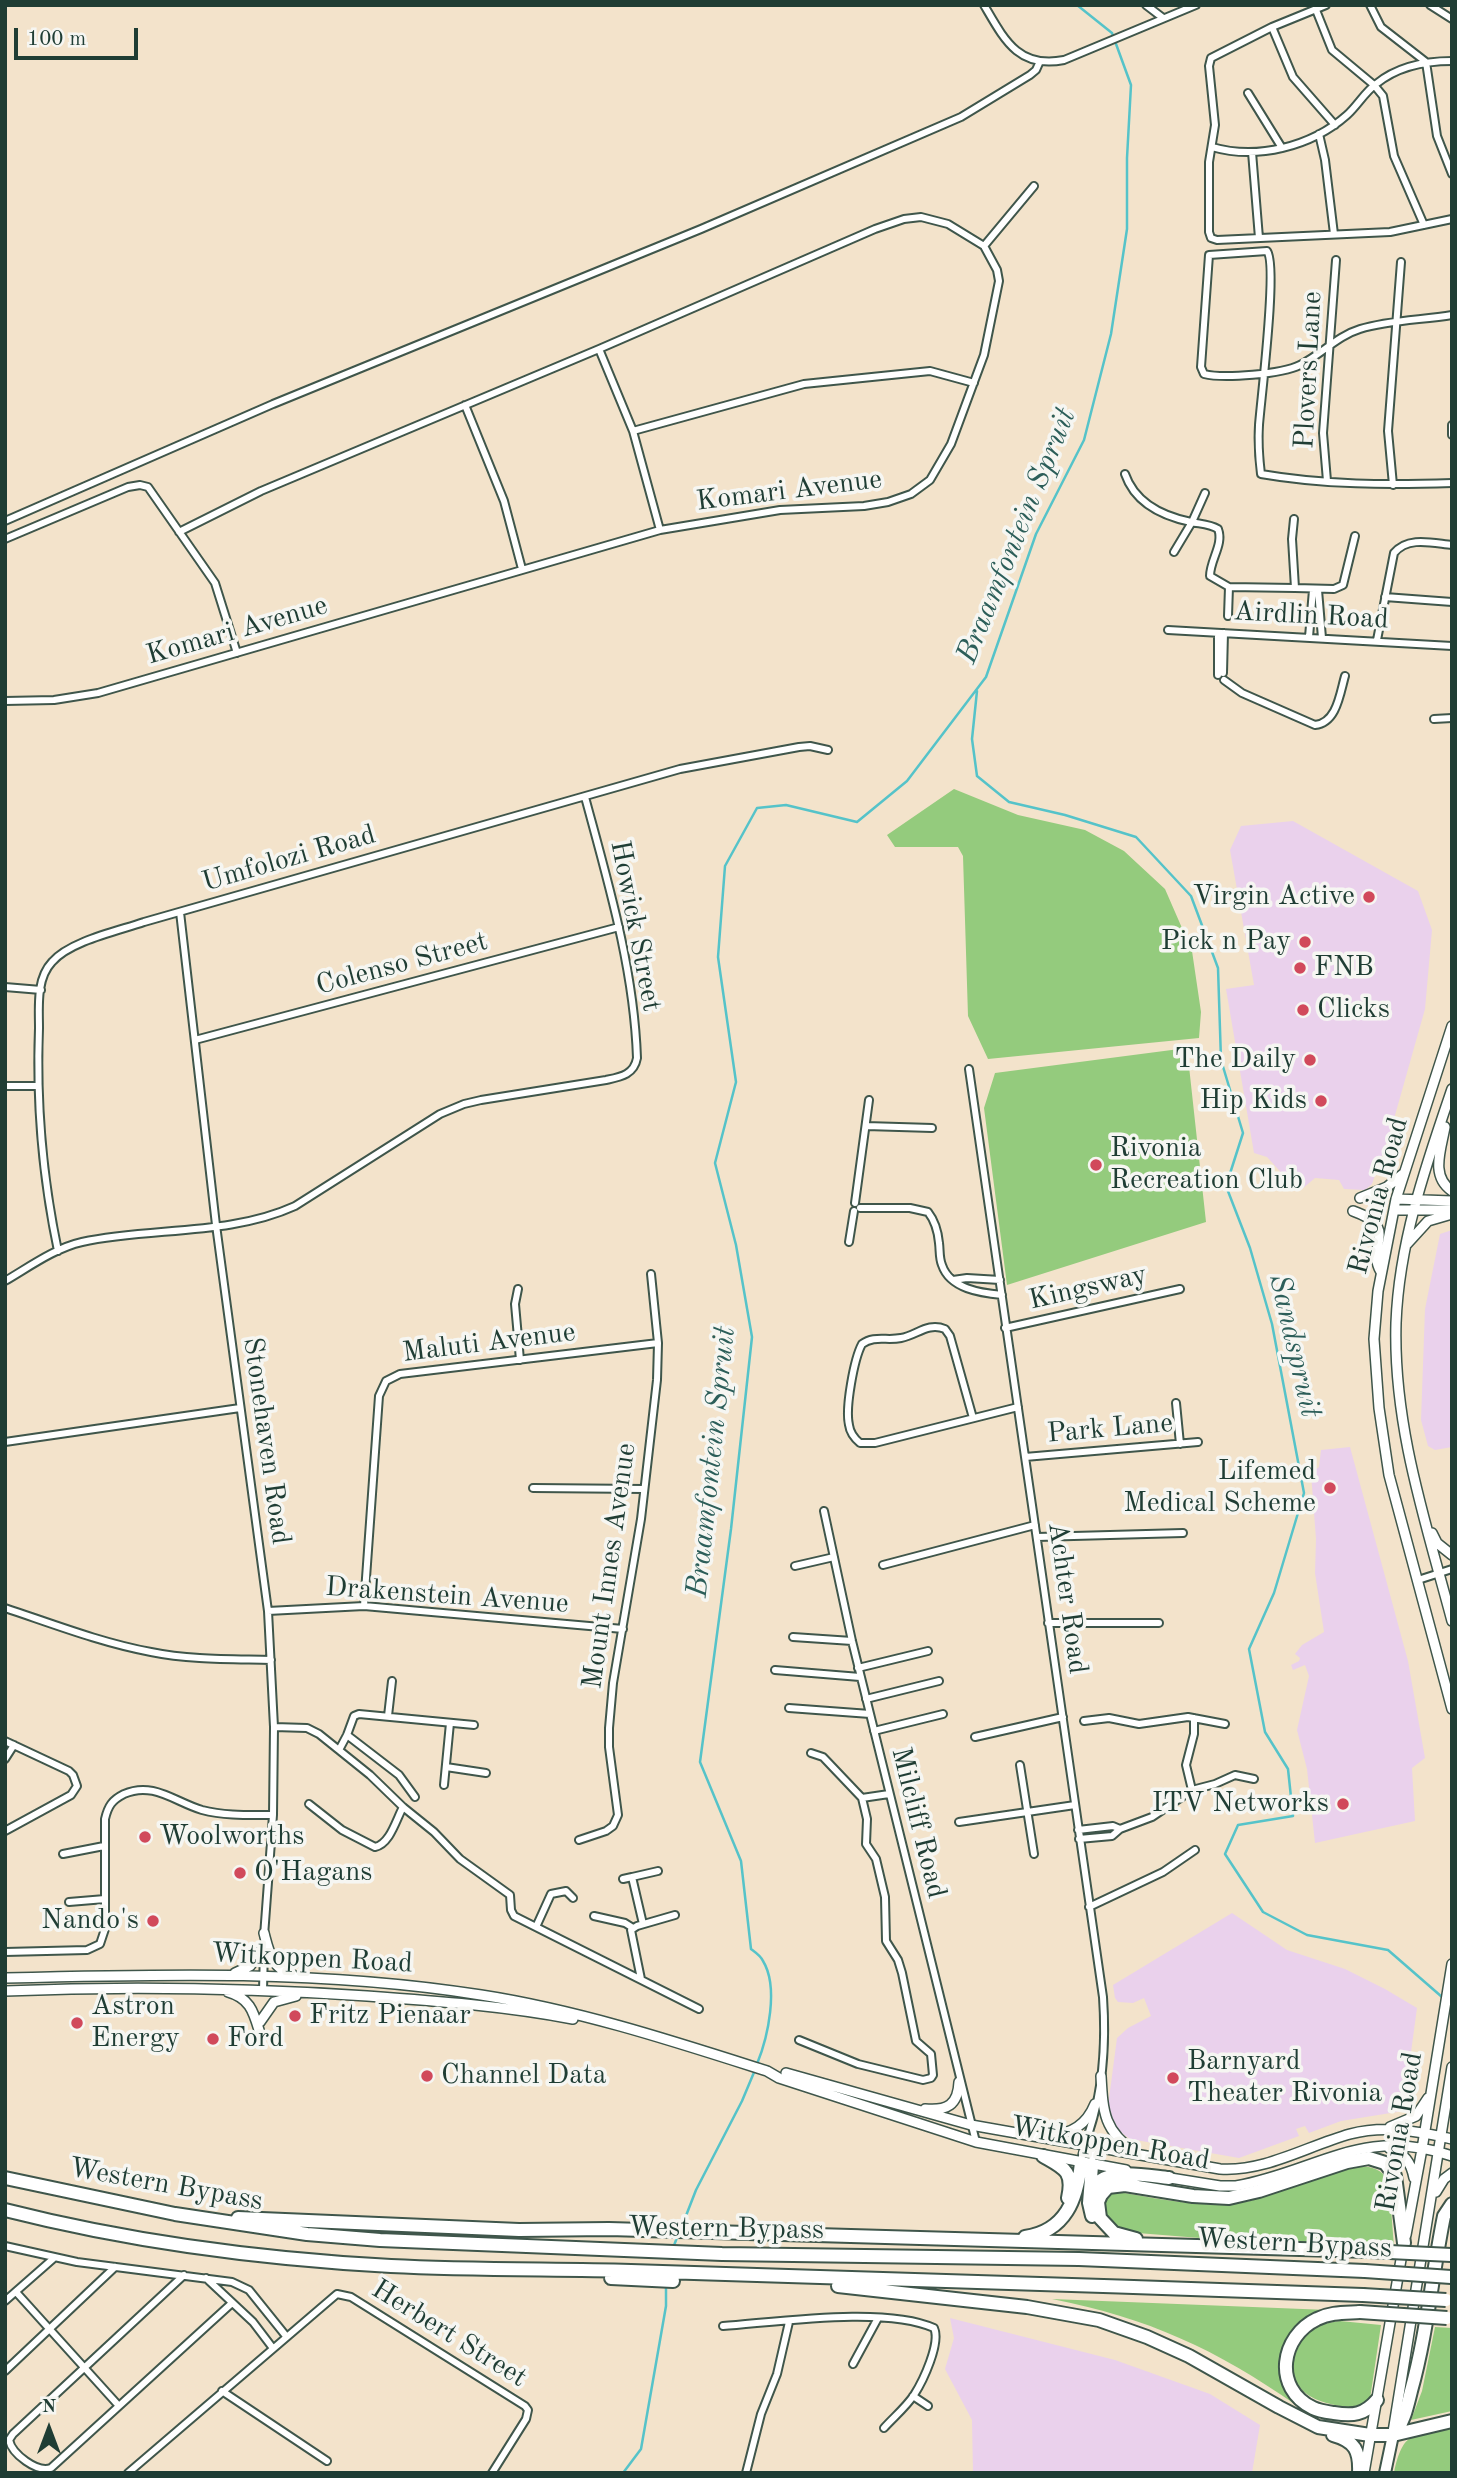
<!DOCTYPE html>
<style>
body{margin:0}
#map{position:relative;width:1457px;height:2478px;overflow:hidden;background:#f3e3cb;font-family:"Old Standard TT",serif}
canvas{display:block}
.frame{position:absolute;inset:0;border:7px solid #1f3d34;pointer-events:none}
.north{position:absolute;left:14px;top:2394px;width:70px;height:70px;-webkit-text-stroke:5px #f6f6f2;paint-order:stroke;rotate:0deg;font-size:19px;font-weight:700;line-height:28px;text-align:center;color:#1f3d34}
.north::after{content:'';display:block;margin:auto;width:24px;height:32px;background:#1f3d34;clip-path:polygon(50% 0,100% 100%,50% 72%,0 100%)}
.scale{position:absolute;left:14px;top:28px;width:124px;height:32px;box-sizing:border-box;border:4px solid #1f3d34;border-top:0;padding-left:9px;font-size:21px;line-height:24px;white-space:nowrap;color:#1f3d34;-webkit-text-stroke:5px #f6f6f2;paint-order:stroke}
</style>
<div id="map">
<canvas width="1457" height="2478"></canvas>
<div class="frame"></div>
<div class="north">N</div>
<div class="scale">100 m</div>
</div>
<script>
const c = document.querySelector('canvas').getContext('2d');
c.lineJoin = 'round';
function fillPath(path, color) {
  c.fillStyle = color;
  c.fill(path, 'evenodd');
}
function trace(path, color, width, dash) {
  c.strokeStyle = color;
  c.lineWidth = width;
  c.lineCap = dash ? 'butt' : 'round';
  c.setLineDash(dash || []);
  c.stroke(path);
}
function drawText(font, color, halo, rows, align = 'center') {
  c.font = font + ' "Old Standard TT",serif';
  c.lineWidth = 7;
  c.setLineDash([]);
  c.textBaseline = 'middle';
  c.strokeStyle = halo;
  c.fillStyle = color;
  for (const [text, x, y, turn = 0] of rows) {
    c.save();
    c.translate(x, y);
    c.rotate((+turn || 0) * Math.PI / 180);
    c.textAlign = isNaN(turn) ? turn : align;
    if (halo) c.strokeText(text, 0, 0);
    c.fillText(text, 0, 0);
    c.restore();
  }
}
const built = new Path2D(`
 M 1293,821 L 1418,891 L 1432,930 L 1425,1009 L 1390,1133 L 1372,1184 L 1365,1190 L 1344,1189 L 1339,1180 L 1315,1178 L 1302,1189 L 1288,1180 L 1267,1157 L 1254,1153 L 1226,989 L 1254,985 L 1230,850 L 1241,826 Z
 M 1452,1230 L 1452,1447 L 1435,1450 L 1428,1446 L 1421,1420 L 1425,1309 L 1440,1234 Z
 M 1350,1447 L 1408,1661 L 1425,1758 L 1412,1768 L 1415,1821 L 1315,1843 L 1307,1769 L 1297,1730 L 1309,1676 L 1305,1665 L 1293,1670 L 1291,1665 L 1299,1661 L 1300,1658 L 1295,1654 L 1302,1645 L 1324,1632 L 1315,1573 L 1316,1539 L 1311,1473 L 1319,1467 L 1321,1450 Z
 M 1232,1913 L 1287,1950 L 1345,1969 L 1385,1989 L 1417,2008 L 1403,2111 L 1341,2121 L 1309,2133 L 1305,2126 L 1296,2129 L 1299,2136 L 1239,2158 L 1130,2139 L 1119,2131 L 1111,2119 L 1108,2106 L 1117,2038 L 1128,2028 L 1151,2016 L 1144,1998 L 1133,2003 L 1118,2002 L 1115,1998 L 1113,1985 Z
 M 950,2318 L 1115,2360 L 1210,2394 L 1260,2425 L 1252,2473 L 973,2473 L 972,2420 L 945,2369 L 954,2338 Z`);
const green = new Path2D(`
 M 954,789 L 1018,815 L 1085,830 L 1124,851 L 1165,889 L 1192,951 L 1201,1012 L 1199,1038 L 988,1059 L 968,1016 L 963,856 L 958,847 L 895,847 L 887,835 Z
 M 1187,1048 L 1206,1222 L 1007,1285 L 984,1108 L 995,1073 Z
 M 1357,2166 C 1372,2166 1382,2169 1389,2182 L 1394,2247 L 1275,2244 L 1125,2232 L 1108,2219 L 1105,2212 L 1106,2200 L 1111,2194 L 1118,2192 C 1162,2199 1206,2210 1250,2201 Z
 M 1052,2299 L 1328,2310 C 1277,2325 1268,2362 1296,2405 C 1216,2349 1148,2318 1052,2299 Z
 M 1340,2321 L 1381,2325 L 1370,2399 C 1362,2408 1351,2408 1340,2406 C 1329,2404 1317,2401 1308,2395 C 1282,2377 1294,2338 1319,2326 C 1326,2323 1333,2322 1340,2321 Z
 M 1435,2327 L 1452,2328 L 1452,2411 L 1411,2420 L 1422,2391 Z
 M 1452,2425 L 1452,2473 L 1394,2473 C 1403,2430 1414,2435 1452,2425 Z`);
const stream = new Path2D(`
 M 977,691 L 972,739 L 977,776 L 1009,802 L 1065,815 L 1136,837 L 1191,896 L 1218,968 L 1221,1060 L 1243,1133 L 1226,1186 L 1250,1248 L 1272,1324 L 1304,1493 L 1274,1593 L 1249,1649 L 1265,1732 L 1288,1769 L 1293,1816 L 1238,1825 L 1225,1854 L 1263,1912 L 1307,1935 L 1388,1950 L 1442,1997 L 1452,1994
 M 757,2064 C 768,2037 779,1987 763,1961 C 761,1956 755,1952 751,1949 L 741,1861 L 700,1762 L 731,1529 L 752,1337 L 736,1245 L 715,1163 L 736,1082 L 718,957 L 725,866 L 757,808 L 786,805 L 857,822 L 907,781 L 986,677 L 1036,534 L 1084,440 L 1111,334 L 1127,229 L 1127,158 L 1131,85 L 1112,33 L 1077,5
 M 682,2226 L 696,2190 L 742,2101 L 755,2070
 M 673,2248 L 678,2235
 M 623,2473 L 641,2449 L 666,2306 L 666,2285`);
const street = new Path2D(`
 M 984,5 C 1004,39 1018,69 1064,60 L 1196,5
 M 1146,5 L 1163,18
 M 1326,5 L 1272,27 L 1211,58 L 1209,66 L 1215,125 L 1209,162 L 1209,232 L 1211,238 L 1217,240 L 1390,232 L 1452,219
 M 1370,5 L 1381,27 L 1426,62 L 1437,136 L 1452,174
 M 1430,5 L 1452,19
 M 1316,10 L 1332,50 L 1374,85 L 1383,96 L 1394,156 L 1424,225
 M 1272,27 L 1293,77 L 1335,125
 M 1248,93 L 1282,148
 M 1319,134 L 1325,160 L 1334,234
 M 1212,147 C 1257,160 1311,147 1347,115 C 1357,106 1365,92 1376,84 C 1398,66 1424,61 1452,61
 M 1252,152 L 1259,238
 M 984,246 L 1034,186
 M 1452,315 C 1422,320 1389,320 1360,329 C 1337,336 1322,354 1300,365 C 1282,374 1224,379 1204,374 L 1201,367 L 1209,255 L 1267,251 C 1278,265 1261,398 1259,425 C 1258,441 1259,458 1261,474 C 1324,485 1388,485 1452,483
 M 599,349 L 633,431 L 660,530
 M 465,405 L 504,501 L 522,569
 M 1452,425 L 1452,435
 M 633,431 L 804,384 L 930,371 L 974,383
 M 1125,474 C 1135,503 1162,516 1191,522 C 1200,524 1210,524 1218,529 C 1224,544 1210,560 1210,576 L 1229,587
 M 1327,481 L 1323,433 L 1336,260
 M 1393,485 L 1388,431 L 1401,262
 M 5,521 L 273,404 L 701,229 L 961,117 L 1030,75 L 1036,70 L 1040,61
 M 5,539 L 128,487 L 140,485 L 148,487 L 215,583 L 237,653
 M 1174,552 L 1192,522 L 1205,493
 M 1295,588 L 1334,589 L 1343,585 L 1355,536
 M 1318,590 L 1322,638
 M 1385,597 L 1452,602
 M 1228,616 L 1229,587 L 1295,588 L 1292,539 L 1294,519
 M 1168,630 L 1452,646
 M 1309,637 L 1313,590
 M 1377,640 L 1394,553 C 1408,536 1432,543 1452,545
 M 1223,673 L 1224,633
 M 1218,675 L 1218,633
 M 1224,680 L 1242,693 L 1315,725 C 1337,723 1340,693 1345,676
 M 5,701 L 54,700 L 98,693 L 660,530 L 780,510 L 864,506 L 888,502 L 911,494 L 930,480 L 951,444 L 984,355 L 999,281 L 997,270 L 984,246 L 948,224 L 921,217 L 904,219 L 875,229 L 599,349 L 261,491 L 179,532
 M 1434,719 L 1452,718
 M 180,912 L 216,1225 L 268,1611 L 274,1727 L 273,1815 L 264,1936
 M 5,987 L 41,990
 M 195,1040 L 619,927
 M 969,1069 L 1103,1997 C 1106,2041 1103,2090 1089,2132 C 1086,2143 1082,2151 1081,2163
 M 5,1086 L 37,1086
 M 866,1126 L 932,1128
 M 855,1203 L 869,1100
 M 860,1208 L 910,1208 L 928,1212 C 935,1221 938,1232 939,1243 C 940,1250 939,1258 942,1265 C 950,1289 981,1293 1002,1295
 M 849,1242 L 854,1211
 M 58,1251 C 42,1175 36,1106 39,1028 C 39,1007 36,979 52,962 C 70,941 118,931 144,922 L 680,769 L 799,747 L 810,746 L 828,750
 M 953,1280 L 967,1278 L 1000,1280
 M 5,1281 C 29,1267 55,1248 82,1242 C 152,1227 229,1236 295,1206 L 440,1114 L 464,1104 L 481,1100 L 606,1080 C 620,1077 634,1075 637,1058 C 634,969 608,882 585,797
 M 518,1289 L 515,1304 L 520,1360
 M 1005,1328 L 1180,1289
 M 1176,1403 L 1180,1444
 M 973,1418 L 950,1336 L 945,1329 C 928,1322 917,1335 901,1338 C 887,1341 874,1335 862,1344 C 854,1359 845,1408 849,1425 C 850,1433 854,1438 860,1443 L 875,1443 L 1018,1407
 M 5,1442 L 240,1408
 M 1025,1457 L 1198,1442
 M 533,1488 L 644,1489
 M 824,1511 L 852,1641 L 976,2142
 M 1037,1537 L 1183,1533
 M 883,1565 L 1035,1525
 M 795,1566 L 834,1557
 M 1418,1580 L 1452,1569
 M 364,1606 L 379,1396 L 386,1381 L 400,1374 L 658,1343
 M 5,1608 C 53,1624 102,1643 151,1652 C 190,1660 231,1659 271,1660
 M 268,1611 L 364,1606 L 623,1629
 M 1048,1623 L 1159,1623
 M 793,1637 L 852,1641
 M 858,1668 L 928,1651
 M 775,1670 L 860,1677
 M 866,1699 L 939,1681
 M 789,1708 L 870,1714
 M 388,1716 L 392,1681
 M 1084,1721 L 1109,1718 L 1139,1724 L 1188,1717 L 1225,1724
 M 274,1727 L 307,1728 L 319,1734 L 370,1775 L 403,1807 L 434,1832 L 460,1859 L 510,1895 L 511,1910 L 514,1916 L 699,2009
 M 874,1731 L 943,1714
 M 347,1735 L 399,1775 L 415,1797
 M 975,1737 L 1063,1717
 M 5,1741 L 69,1771 L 73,1775 L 77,1786 L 71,1795 L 5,1831
 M 339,1750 L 347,1735 L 354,1716 L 359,1714 L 474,1725
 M 811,1753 L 823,1757 L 862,1798 L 889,1794
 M 5,1759 L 14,1745
 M 1020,1765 L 1034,1854
 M 446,1767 L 486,1773
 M 444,1785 L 450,1723
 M 1192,1790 L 1186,1765 L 1194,1734 L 1194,1718
 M 309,1804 L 342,1830 L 375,1847 C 390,1844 396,1820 403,1807
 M 959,1822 L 1075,1805
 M 1078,1830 L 1113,1826 L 1120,1829
 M 1079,1839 L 1112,1836 L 1120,1829 L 1152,1817 L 1192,1790 L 1215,1784 L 1235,1775 L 1254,1779
 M 579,1840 L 606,1831 L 613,1826 L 618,1815 L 609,1747 L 609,1728 L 613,1683 L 641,1519 L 657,1380 L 658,1343 L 651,1274
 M 63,1854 L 104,1846
 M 632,1877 L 658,1871
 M 623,1879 L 632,1877 L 643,1924
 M 69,1902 L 105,1899
 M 1089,1907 L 1163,1872 L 1195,1850
 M 594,1916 L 625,1923 L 633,1928
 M 536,1927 L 551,1894 L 566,1891 L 573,1898
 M 5,1952 L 87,1950 L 100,1944 L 105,1929 L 105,1819 C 108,1806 112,1800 124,1794 C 153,1781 175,1802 202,1810 C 225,1816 249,1815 273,1815
 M 641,1979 L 631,1930 L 637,1926 L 675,1915
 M 263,1991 L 264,1947
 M 799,2040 L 858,2064 L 923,2080 L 931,2078 L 933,2075 L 931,2054 L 916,2041 L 902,1973 L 898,1960 L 886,1941 L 885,1897 L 876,1859 L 866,1844 L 867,1819 L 862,1798
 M 1089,2133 L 1093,2147 L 1092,2166
 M 5,2246 L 77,2262 L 232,2282 L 249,2290 L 286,2336
 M 184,2275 L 13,2434 L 9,2440 C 12,2454 37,2473 51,2468 L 232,2303
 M 206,2278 L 253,2322 L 272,2347
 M 16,2292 L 119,2406
 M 5,2301 L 54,2258
 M 723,2326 C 778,2322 886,2306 934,2328 C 941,2343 923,2381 914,2395 C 906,2407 894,2417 884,2428
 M 853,2364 L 878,2318
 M 5,2371 L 115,2267
 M 222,2391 L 327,2461
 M 913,2396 L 928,2406
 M 128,2473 L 337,2294 L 351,2297 L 525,2406 L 528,2410 L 526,2419 L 492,2473
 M 746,2473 L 761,2414 L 777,2374 L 789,2322`);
const secondary = new Path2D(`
 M 1452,1026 L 1396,1199 L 1378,1291 L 1374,1339 L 1379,1408 L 1389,1475 L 1452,1709
 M 1452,1089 C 1426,1165 1399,1242 1396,1323 C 1393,1426 1426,1523 1452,1621
 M 1445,1127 C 1441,1150 1430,1176 1452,1191
 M 1360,1198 L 1387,1187 L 1403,1174
 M 1396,1199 L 1452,1201
 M 1394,1210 L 1452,1210
 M 1353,1211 C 1401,1228 1365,1245 1381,1272
 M 1407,1244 L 1428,1221 L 1452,1214
 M 1432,1533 L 1437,1543 L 1452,1555
 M 264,1933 C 269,1952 272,1969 293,1975
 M 235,1973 L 250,1966 L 264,1947
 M 5,1978 C 163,1974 324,1970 481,1995 C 578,2010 673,2041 767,2071 L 779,2078 L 976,2142 L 1126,2170
 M 5,1991 C 126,1986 247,1988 367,1996 C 436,2001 505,2006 573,2019
 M 228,1992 C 249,1998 253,2010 259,2030
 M 260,2022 L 274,2002 L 296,1996
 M 786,2073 L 971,2125 L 1220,2169 C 1265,2172 1307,2146 1350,2134 C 1384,2125 1418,2131 1452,2139
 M 1101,2076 C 1103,2113 1104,2131 1136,2153
 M 925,2109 C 947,2111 958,2105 959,2082
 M 1390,2127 L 1416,2116 L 1428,2098
 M 1049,2135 C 1071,2135 1087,2124 1095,2104
 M 1389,2148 C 1404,2153 1411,2162 1414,2178
 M 1164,2177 L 1220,2186 L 1236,2186 C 1316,2172 1364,2125 1452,2156
 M 1436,2192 L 1444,2179 L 1452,2173
 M 1406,2235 L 1422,2149 L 1452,1964
 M 1393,2432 L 1452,2067
 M 1364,2473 L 1403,2248`);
const primary = new Path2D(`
 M 1385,2473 L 1393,2435`);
const highway = new Path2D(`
 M 1043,2156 C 1064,2168 1074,2171 1068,2198
 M 5,2178 L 175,2214 L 307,2234 L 380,2240 L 722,2254 L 1079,2259 L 1365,2271
 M 1092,2192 C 1101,2165 1147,2176 1169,2178
 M 5,2210 C 131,2242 261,2259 391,2266 C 471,2270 551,2269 631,2271 C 875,2277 1119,2287 1363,2295
 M 1092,2216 L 1089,2203 L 1092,2166
 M 238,2218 L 519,2230 L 609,2229 L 1369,2251
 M 1025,2237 C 1066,2231 1077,2199 1081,2163
 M 1136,2239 L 1114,2233 L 1100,2218 L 1098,2202 L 1101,2195 L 1108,2187 L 1125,2185 L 1193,2196 L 1229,2198 L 1259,2191 L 1347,2162 L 1369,2158 L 1385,2163 L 1395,2176 L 1404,2243
 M 611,2278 L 673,2281
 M 838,2286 L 1027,2307 L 1099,2320 L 1147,2337 L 1189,2356 L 1279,2407 L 1318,2427 L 1370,2435 L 1393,2435 L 1452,2421
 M 1360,2312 C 1345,2313 1331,2312 1317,2319 C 1281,2336 1272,2388 1313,2408 C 1319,2411 1327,2412 1334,2413 C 1353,2416 1364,2415 1377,2400
 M 1333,2435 C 1355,2441 1360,2451 1359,2473
 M 1393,2435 C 1404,2423 1407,2407 1411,2391 C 1427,2334 1432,2275 1444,2216 L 1452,2204`);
const highwayBridge = new Path2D(`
 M 1369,2251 L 1451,2255
 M 1365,2271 L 1451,2277
 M 1363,2295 L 1446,2300
 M 1360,2312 L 1447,2318`);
const markers = [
 [1369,897,7,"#d1495b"],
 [1305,942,7,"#d1495b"],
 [1300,968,7,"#d1495b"],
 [1303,1010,7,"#d1495b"],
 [1310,1060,7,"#d1495b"],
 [1321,1101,7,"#d1495b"],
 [1096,1165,7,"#d1495b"],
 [1330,1488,7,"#d1495b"],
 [1343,1804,7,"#d1495b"],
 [145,1837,7,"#d1495b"],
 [240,1873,7,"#d1495b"],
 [153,1921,7,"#d1495b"],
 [295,2016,7,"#d1495b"],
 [77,2023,7,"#d1495b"],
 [213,2039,7,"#d1495b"],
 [427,2076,7,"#d1495b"],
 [1173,2078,7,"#d1495b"]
];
const streetNames = [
 ["Plovers Lane",1309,370,-87],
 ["Komari Avenue",789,491,-7],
 ["Airdlin Road",1311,616,3],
 ["Komari Avenue",237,631,-16],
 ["Umfolozi Road",289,859,-16],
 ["Howick Street",635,926,79],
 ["Colenso Street",402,964,-15],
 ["Rivonia Road",1379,1196,-75],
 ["Kingsway",1088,1288,-13],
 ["Maluti Avenue",489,1343,-7],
 ["Park Lane",1110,1429,-5],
 ["Stonehaven Road",266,1441,82],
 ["Mount Innes Avenue",610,1566,-82],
 ["Drakenstein Avenue",447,1596,4],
 ["Achter Road",1067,1598,82],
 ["Milcliff Road",918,1823,76],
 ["Witkoppen Road",312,1959,3],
 ["Rivonia Road",1400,2132,-80],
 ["Witkoppen Road",1110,2144,10],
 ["Western Bypass",166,2185,10],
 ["Western Bypass",726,2229,1],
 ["Western Bypass",1294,2244,3],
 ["Herbert Street",449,2334,32]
];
const poiNames = [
 ["Virgin Active",1355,897,"right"],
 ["Pick n Pay",1291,942,"right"],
 ["FNB",1314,968],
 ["Clicks",1317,1010],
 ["The Daily",1296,1060,"right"],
 ["Hip Kids",1307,1101,"right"],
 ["Rivonia",1110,1149],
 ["Recreation Club",1110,1181],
 ["Lifemed",1316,1472,"right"],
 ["Medical Scheme",1316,1504,"right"],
 ["ITV Networks",1329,1804,"right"],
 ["Woolworths",159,1837],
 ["O'Hagans",254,1873],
 ["Nando's",139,1921,"right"],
 ["Astron",91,2007],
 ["Energy",91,2039],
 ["Fritz Pienaar",309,2016],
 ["Ford",227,2039],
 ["Barnyard",1187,2062],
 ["Theater Rivonia",1187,2094],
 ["Channel Data",441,2076]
];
const waterNames = [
 ["Braamfontein Spruit",1017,536,-68],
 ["Sandspruit",1294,1346,77],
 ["Braamfontein Spruit",712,1462,-84]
];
fillPath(built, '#ead1ec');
fillPath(green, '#94cb7d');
trace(stream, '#55c3c9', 2.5);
trace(street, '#3f564b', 10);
trace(secondary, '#3f564b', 12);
trace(primary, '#3f564b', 14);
trace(highway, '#3f564b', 16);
trace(street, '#fff', 6);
trace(secondary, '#fff', 9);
trace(primary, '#fff', 10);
trace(highway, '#fff', 12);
trace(highwayBridge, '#3f564b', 16, []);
trace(highwayBridge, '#fff', 12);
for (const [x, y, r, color] of markers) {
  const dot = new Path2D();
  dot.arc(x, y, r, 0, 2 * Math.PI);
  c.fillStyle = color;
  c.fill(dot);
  trace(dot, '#f6f6f2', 2.5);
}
drawText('28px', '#1f3d34', '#f6f6f2', streetNames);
drawText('28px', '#1f3d34', '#f6f6f2', poiNames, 'left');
drawText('italic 30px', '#2c5e59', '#f6f6f2', waterNames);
</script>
